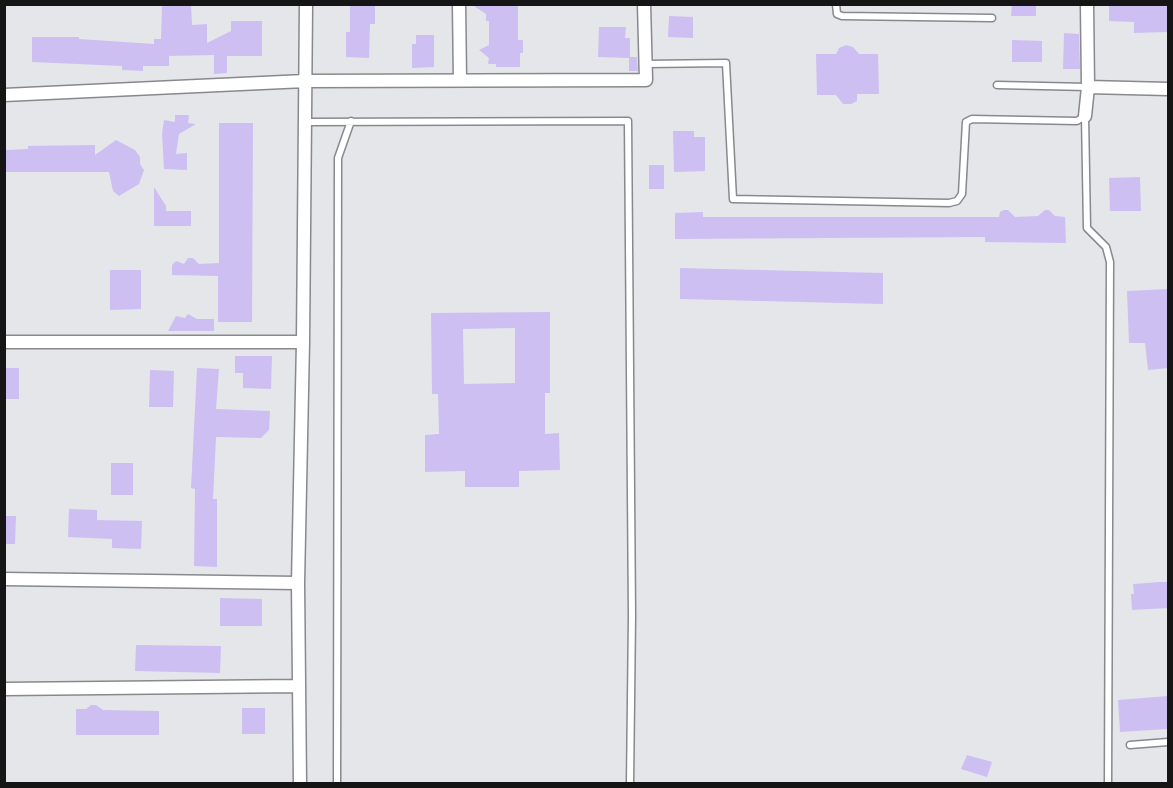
<!DOCTYPE html>
<style>
body{margin:0}
#map{position:relative;width:1173px;height:788px;overflow:hidden;background:#e4e6ea;font-family:Montserrat,sans-serif}
canvas{display:block}
.frame{position:absolute;inset:0;border:6px solid #151516;pointer-events:none}
</style>
<div id="map">
<canvas width="1173" height="788"></canvas>
<div class="frame"></div>
</div>
<script>
const c = document.querySelector('canvas').getContext('2d');
c.lineJoin = 'round';
function fillPath(path, color) {
  c.fillStyle = color;
  c.fill(path, 'evenodd');
}
function trace(path, color, width, dash) {
  c.strokeStyle = color;
  c.lineWidth = width;
  c.lineCap = dash ? 'butt' : 'round';
  c.setLineDash(dash || []);
  c.stroke(path);
}
const building = new Path2D(`
 M 162,4 L 191,4 L 192,25 L 207,24 L 207,43 L 231,31 L 231,21 L 262,21 L 262,56 L 227,56 L 227,73 L 214,74 L 214,55 L 169,56 L 169,66 L 143,66 L 143,71 L 122,70 L 122,66 L 32,62 L 32,37 L 79,37 L 79,39 L 154,44 L 154,39 L 161,39 Z
 M 350,4 L 375,4 L 375,24 L 370,24 L 369,58 L 346,57 L 346,32 L 350,32 Z
 M 471,4 L 518,4 L 518,40 L 523,40 L 523,53 L 520,53 L 520,67 L 496,67 L 496,64 L 488,64 L 489,58 L 479,50 L 489,45 L 489,21 L 486,21 L 486,14 Z
 M 1012,4 L 1036,4 L 1036,16 L 1011,16 Z
 M 1109,4 L 1168,4 L 1168,32 L 1134,33 L 1134,22 L 1109,21 Z
 M 669,16 L 693,17 L 693,38 L 668,37 Z
 M 599,27 L 626,27 L 625,38 L 630,38 L 630,57 L 637,57 L 638,71 L 629,71 L 629,58 L 598,57 Z
 M 1064,33 L 1079,34 L 1080,69 L 1063,69 Z
 M 416,35 L 434,35 L 434,67 L 412,68 L 412,44 L 416,44 Z
 M 1012,40 L 1042,41 L 1042,62 L 1012,62 Z
 M 846,45 L 853,47 L 859,54 L 878,54 L 879,94 L 857,94 L 857,101 L 851,104 L 843,104 L 836,95 L 817,95 L 816,54 L 836,54 L 839,48 Z
 M 175,115 L 189,115 L 188,123 L 196,124 L 179,134 L 176,154 L 187,153 L 187,170 L 164,169 L 162,134 L 164,120 L 175,122 Z
 M 219,123 L 253,123 L 252,322 L 218,322 L 218,276 L 172,275 L 172,265 L 176,261 L 184,264 L 188,258 L 193,258 L 199,264 L 219,263 Z
 M 673,131 L 694,131 L 694,137 L 705,137 L 705,171 L 674,172 Z
 M 116,140 L 135,150 L 140,157 L 140,164 L 144,170 L 139,184 L 119,196 L 113,191 L 109,172 L 4,172 L 4,150 L 28,149 L 28,146 L 95,145 L 95,155 Z
 M 649,165 L 664,165 L 664,189 L 649,189 Z
 M 1140,177 L 1141,211 L 1110,211 L 1109,178 Z
 M 154,187 L 166,206 L 166,211 L 191,211 L 191,226 L 154,226 Z
 M 1004,210 L 1008,210 L 1015,217 L 1038,216 L 1045,210 L 1049,210 L 1055,216 L 1065,217 L 1066,243 L 985,242 L 985,237 L 675,239 L 675,213 L 703,212 L 703,217 L 999,217 L 1000,212 Z
 M 680,268 L 883,273 L 883,304 L 680,299 Z
 M 110,270 L 141,270 L 141,309 L 110,310 Z
 M 1168,289 L 1168,368 L 1148,370 L 1145,343 L 1129,343 L 1127,291 Z
 M 550,312 L 550,393 L 545,393 L 545,434 L 559,433 L 560,470 L 519,471 L 519,487 L 465,487 L 465,471 L 425,472 L 425,435 L 439,434 L 438,394 L 432,394 L 431,313 ZM 515,328 L 515,383 L 464,384 L 463,329 Z
 M 188,314 L 197,319 L 214,319 L 214,331 L 168,331 L 176,316 L 185,318 Z
 M 235,356 L 272,356 L 271,389 L 243,388 L 243,373 L 235,373 Z
 M 4,368 L 19,368 L 19,399 L 4,399 Z
 M 197,368 L 219,369 L 216,409 L 270,411 L 269,430 L 261,438 L 216,437 L 213,499 L 217,499 L 217,567 L 194,566 L 195,489 L 191,488 Z
 M 150,370 L 174,371 L 173,407 L 149,407 Z
 M 111,463 L 133,463 L 133,495 L 111,495 Z
 M 69,509 L 97,510 L 97,520 L 142,521 L 141,549 L 112,548 L 112,539 L 68,537 Z
 M 4,516 L 16,516 L 15,544 L 4,544 Z
 M 1160,582 L 1168,582 L 1168,608 L 1132,610 L 1131,594 L 1134,594 L 1133,584 Z
 M 220,598 L 262,599 L 262,626 L 220,626 Z
 M 136,645 L 221,646 L 220,673 L 135,671 Z
 M 1168,696 L 1168,729 L 1120,732 L 1118,700 Z
 M 91,705 L 96,705 L 103,710 L 159,711 L 159,735 L 76,735 L 76,709 L 86,709 Z
 M 242,708 L 265,708 L 265,734 L 242,734 Z
 M 967,755 L 992,762 L 987,777 L 961,769 Z`);
const service = new Path2D(`
 M 836,4 L 837,14 L 842,16 L 992,18
 M 646,64 L 726,63 L 733,199 L 949,203 L 957,201 L 962,194 L 966,122 L 972,119 L 1077,121 L 1085,116 L 1087,228 L 1106,247 L 1110,262 L 1108,784
 M 997,85 L 1088,87
 M 305,122 L 628,121 L 632,616 L 630,784
 M 1130,745 L 1168,742
 M 337,784 L 338,158 L 351,121`);
const minor = new Path2D(`
 M 459,4 L 460,80
 M 1088,87 L 1168,89
 M 4,95 L 305,81 L 646,80 L 644,4
 M 1085,116 L 1088,87 L 1087,4
 M 4,342 L 303,342
 M 4,579 L 298,583
 M 4,689 L 299,686
 M 300,784 L 298,583 L 303,342 L 306,4`);
fillPath(building, '#cebff3');
trace(service, '#87898c', 9);
trace(minor, '#87898c', 15);
trace(service, '#fff', 6);
trace(minor, '#fff', 12);
</script>
